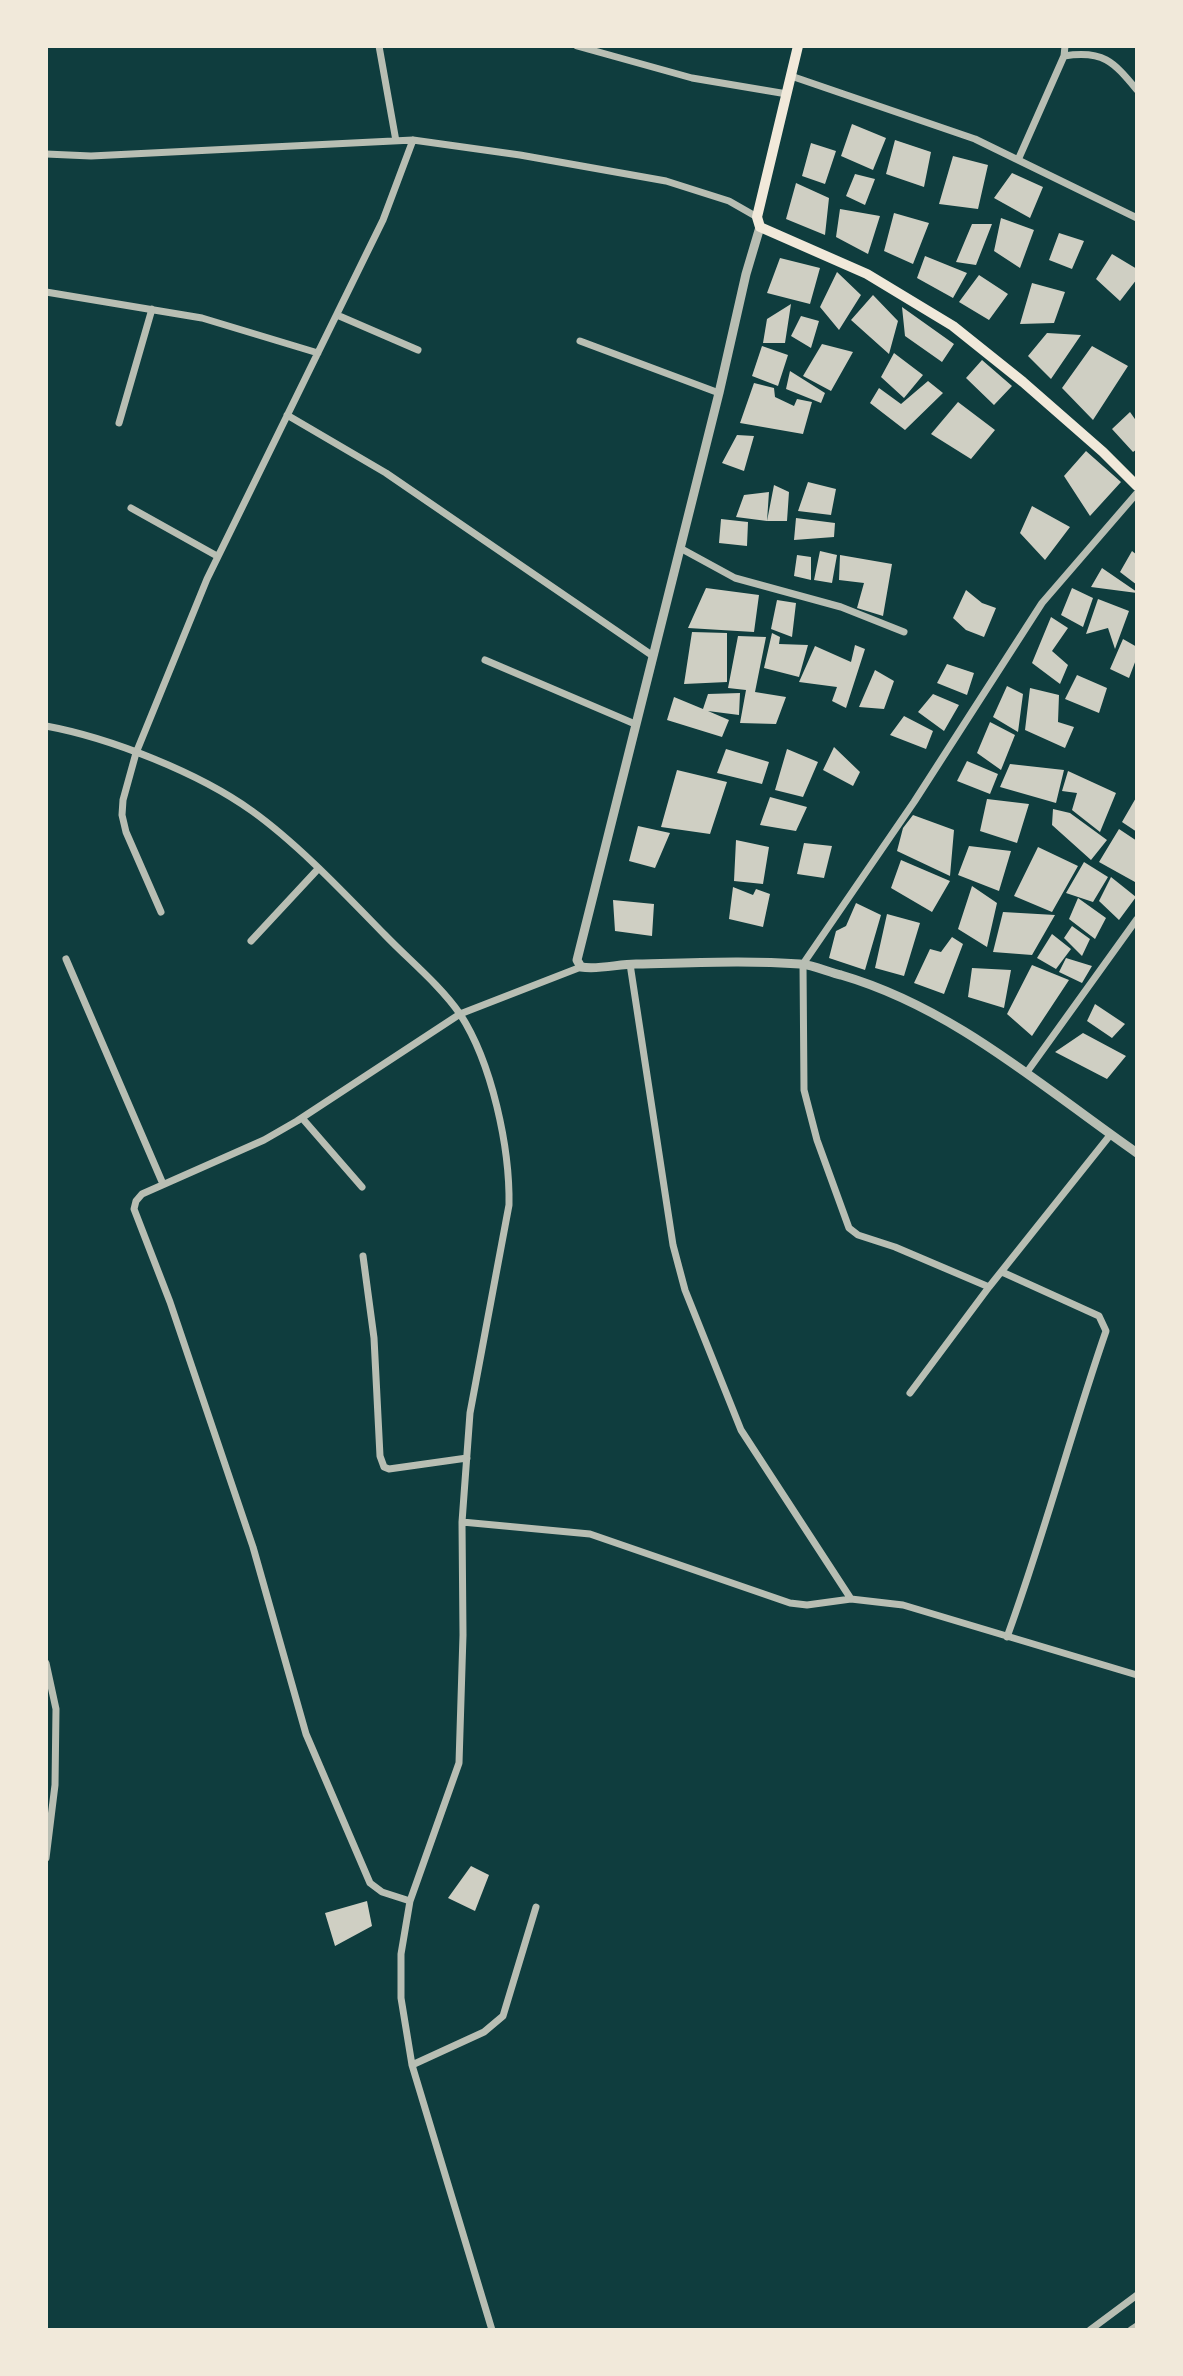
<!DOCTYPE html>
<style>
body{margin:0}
#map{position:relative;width:1183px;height:2376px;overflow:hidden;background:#0f3d3e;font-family:Rubik,sans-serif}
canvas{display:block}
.frame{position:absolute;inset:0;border:48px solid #f1e9da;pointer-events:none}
</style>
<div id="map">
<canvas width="1183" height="2376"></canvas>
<div class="frame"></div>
</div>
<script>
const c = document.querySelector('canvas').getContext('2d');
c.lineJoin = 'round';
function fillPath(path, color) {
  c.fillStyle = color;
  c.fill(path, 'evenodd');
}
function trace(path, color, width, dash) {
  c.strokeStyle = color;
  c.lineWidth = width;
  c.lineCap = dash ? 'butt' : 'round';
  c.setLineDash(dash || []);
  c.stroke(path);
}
const building = new Path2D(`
 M 852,124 L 886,138 L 873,170 L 841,156 Z
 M 895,140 L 931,152 L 924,187 L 886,174 Z
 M 811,143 L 836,151 L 825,184 L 802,176 Z
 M 953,156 L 988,165 L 978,209 L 939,204 Z
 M 1012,173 L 1043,187 L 1030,218 L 994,198 Z
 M 855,174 L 875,179 L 865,205 L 846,196 Z
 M 796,183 L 829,198 L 825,235 L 786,219 Z
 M 840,209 L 880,216 L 868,254 L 836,237 Z
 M 894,213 L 929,223 L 913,264 L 884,251 Z
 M 1001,218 L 1034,230 L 1020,268 L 994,251 Z
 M 972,224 L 992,224 L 976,265 L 956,262 Z
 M 1059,233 L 1084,241 L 1072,269 L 1049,260 Z
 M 1112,254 L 1137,269 L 1137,279 L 1120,301 L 1096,279 Z
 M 925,256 L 967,273 L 953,298 L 917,278 Z
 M 780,258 L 820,268 L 810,304 L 767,293 Z
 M 837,272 L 861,295 L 839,330 L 820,307 Z
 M 979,275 L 1008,294 L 989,320 L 959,302 Z
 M 1032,283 L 1065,292 L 1054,323 L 1020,324 Z
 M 873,295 L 898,321 L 889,354 L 851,320 Z
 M 791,304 L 785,343 L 763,343 L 767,319 Z
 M 902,307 L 954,344 L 942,362 L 905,336 Z
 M 801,316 L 819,321 L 811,348 L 791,336 Z
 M 1047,333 L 1081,335 L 1051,379 L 1028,356 Z
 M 822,344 L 853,352 L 831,391 L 803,376 Z
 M 762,346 L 788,355 L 778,386 L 752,376 Z
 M 1092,346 L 1128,366 L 1093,420 L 1062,388 Z
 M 894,353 L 923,375 L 904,398 L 881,377 Z
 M 982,360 L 1012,386 L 994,405 L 966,378 Z
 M 790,371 L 825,393 L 821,403 L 786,389 Z
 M 928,381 L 943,393 L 905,430 L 870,403 L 879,388 L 901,404 Z
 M 754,383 L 774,388 L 775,397 L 794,406 L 797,399 L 812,402 L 803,434 L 740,423 Z
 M 958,402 L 995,430 L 971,459 L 931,434 Z
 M 1130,412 L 1137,422 L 1137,449 L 1133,452 L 1112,429 Z
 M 737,435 L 754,436 L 744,471 L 722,463 Z
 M 1086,451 L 1121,482 L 1090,516 L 1064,476 Z
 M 808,482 L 836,489 L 831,515 L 798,511 Z
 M 774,485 L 789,492 L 787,521 L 767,521 L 736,517 L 744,495 L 769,492 L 767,521 Z
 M 1032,506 L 1070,527 L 1045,560 L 1020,533 Z
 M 796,518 L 835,523 L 834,537 L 794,540 Z
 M 721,519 L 748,522 L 747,546 L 719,543 Z
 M 820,551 L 837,555 L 832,583 L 814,580 Z
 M 1132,551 L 1137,555 L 1137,585 L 1120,572 Z
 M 797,555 L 811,557 L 811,580 L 794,576 Z
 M 840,555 L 892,564 L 883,616 L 857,608 L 864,583 L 839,580 Z
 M 1102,568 L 1137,592 L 1137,593 L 1091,587 Z
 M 706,588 L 759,595 L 754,632 L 688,628 Z
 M 1072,588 L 1093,598 L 1083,627 L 1061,615 Z
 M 966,590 L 982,603 L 996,608 L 984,637 L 966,630 L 953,618 Z
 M 1098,599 L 1129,611 L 1115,649 L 1108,628 L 1086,634 Z
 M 777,600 L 796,603 L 792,637 L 771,629 Z
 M 1051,617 L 1068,628 L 1052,651 L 1068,665 L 1060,684 L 1032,663 Z
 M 692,632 L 727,633 L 727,682 L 684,684 Z
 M 772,633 L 780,637 L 779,644 L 808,645 L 799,677 L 764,668 Z
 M 738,636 L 766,637 L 755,692 L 786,697 L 776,724 L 740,723 L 746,690 L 728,688 Z
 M 1123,639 L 1137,647 L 1137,657 L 1129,678 L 1110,669 Z
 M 855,645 L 865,649 L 846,708 L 832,701 L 837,687 L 799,682 L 815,646 L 851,662 Z
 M 947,664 L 974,673 L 967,695 L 937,683 Z
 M 875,670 L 894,681 L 884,709 L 859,707 Z
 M 1077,675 L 1107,688 L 1099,713 L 1065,699 Z
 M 1007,686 L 1023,694 L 1018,732 L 993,717 Z
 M 1030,688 L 1059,695 L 1058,722 L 1074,727 L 1065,748 L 1025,730 Z
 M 740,693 L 739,715 L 708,711 L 729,720 L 722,737 L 667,720 L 674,697 L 703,709 L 708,694 Z
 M 933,694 L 959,705 L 944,731 L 918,712 Z
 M 904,716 L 933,731 L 926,749 L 890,735 Z
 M 990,722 L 1015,735 L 1001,770 L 977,753 Z
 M 834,747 L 860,772 L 853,786 L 823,770 Z
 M 726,749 L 769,762 L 762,784 L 717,773 Z
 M 787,749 L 818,762 L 803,797 L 775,790 Z
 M 967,761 L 998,774 L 990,794 L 957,781 Z
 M 1010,764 L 1064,770 L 1056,803 L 1000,787 Z
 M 677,770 L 727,782 L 710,834 L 661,827 Z
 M 1068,771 L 1116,793 L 1100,832 L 1072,810 L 1077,793 L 1062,791 Z
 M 1137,796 L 1137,832 L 1122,822 Z
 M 770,797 L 807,807 L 796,831 L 760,825 Z
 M 987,799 L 1029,804 L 1017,843 L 980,831 Z
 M 1053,809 L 1070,813 L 1107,840 L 1091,860 L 1052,825 Z
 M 913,815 L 954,830 L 950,876 L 897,851 L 903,828 Z
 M 638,826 L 670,833 L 655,868 L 629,861 Z
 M 1119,829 L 1137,841 L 1135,882 L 1099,862 Z
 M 736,840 L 769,847 L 763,884 L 734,881 Z
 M 804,843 L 832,846 L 824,878 L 797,874 Z
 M 969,846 L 1011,851 L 999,891 L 958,875 Z
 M 1038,847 L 1078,866 L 1052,912 L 1014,896 Z
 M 901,860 L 950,881 L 932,912 L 891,888 Z
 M 1084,862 L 1108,877 L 1093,902 L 1066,893 Z
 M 1111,877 L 1136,897 L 1119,920 L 1099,901 Z
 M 972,886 L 997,903 L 987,947 L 958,929 Z
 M 733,887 L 753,895 L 756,889 L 770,894 L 763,927 L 729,919 Z
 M 1078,898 L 1106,918 L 1095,939 L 1069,919 Z
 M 613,900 L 654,904 L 652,936 L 615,931 Z
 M 856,903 L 881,915 L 865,970 L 829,958 L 836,931 L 846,926 Z
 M 1003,912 L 1055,915 L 1032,955 L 993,952 Z
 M 887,914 L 920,923 L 904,976 L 875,968 Z
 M 1072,926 L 1090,939 L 1082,956 L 1064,938 Z
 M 1052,934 L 1071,949 L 1056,969 L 1037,958 Z
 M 952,937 L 963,944 L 944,994 L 914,983 L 930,949 L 941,952 Z
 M 1066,958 L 1092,966 L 1082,983 L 1059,972 Z
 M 1032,965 L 1069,980 L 1032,1036 L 1007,1014 Z
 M 972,968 L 1011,970 L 1004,1008 L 968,997 Z
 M 1095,1004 L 1125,1024 L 1112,1038 L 1087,1021 Z
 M 1083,1033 L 1126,1056 L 1107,1079 L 1055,1052 Z
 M 471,1866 L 489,1875 L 475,1911 L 448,1898 Z
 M 367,1901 L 372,1926 L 335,1946 L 325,1913 Z`);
const minor = new Path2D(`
 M 379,46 L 396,141
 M 577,46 L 692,78 L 787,94
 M 1064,56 C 1103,50 1113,61 1137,90
 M 791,76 L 975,139 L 1137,218
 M 46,154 L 91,156 L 413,140 L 520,155 L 666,181 L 729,201 L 757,217
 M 1018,160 L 1064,56 L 1065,46
 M 46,292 L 202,318 L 318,353
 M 337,315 L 418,350
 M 580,341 L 719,393
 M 287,415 L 386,473 L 653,656
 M 119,423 L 152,309
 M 131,508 L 217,556
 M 680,548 L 735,578 L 841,607 L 904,632
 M 485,660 L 635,724
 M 46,726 C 111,738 199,773 252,811 C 298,844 345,894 385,935 C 409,960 440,985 460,1014 C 492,1063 510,1148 509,1205 L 470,1413 L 462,1522 L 463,1635 L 459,1763 L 410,1901 L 401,1954 L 401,1998 L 412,2065 L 492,2330
 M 161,912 L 126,832 L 122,815 L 123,800 L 136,753 L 207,579 L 383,220 L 413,140
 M 251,941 L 318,869
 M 66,959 L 163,1184
 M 630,964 L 673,1245 L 685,1290 L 741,1430 L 851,1599
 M 1027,1072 L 1137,919
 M 302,1118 L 362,1187
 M 363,1256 L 374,1338 L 380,1456 L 384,1467 L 389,1469 L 467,1458
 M 1002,1272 L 1099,1316 L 1106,1331 C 1071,1432 1044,1536 1007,1637
 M 989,1287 L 895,1247 L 858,1235 L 849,1228 L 817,1140 L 804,1090 L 803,964 L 914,802 L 1042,603 L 1137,493
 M 910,1393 L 989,1287 L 1111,1134
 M 462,1522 L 590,1534 L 790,1603 L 807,1605 L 851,1599 L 903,1605 L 1137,1675
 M 46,1663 L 56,1709 L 55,1785 L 46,1858
 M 410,1901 L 382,1892 L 370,1883 L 306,1734 L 253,1547 L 170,1302 L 134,1209 L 136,1201 L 142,1194 L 264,1140 L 297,1121 L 460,1014 L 581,967
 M 412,2065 L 484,2032 L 503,2016 L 536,1907
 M 1090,2330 L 1137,2295
 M 1131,2330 L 1137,2326`);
const tertiary = new Path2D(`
 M 760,227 L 746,274 L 719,393 L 577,960 L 581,967 C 599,970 618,964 636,964 C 690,963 746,960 800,964 C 814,965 828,972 841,975 C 954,1008 1042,1087 1137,1153`);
const secondary = new Path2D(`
 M 798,46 L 757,217 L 760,227 L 867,274 L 953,326 L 1023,382 L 1103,452 L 1137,486`);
fillPath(building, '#cfcfc3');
trace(minor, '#b8beb3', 7);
trace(tertiary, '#b8beb3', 9);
trace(secondary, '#f1e9da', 10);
</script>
